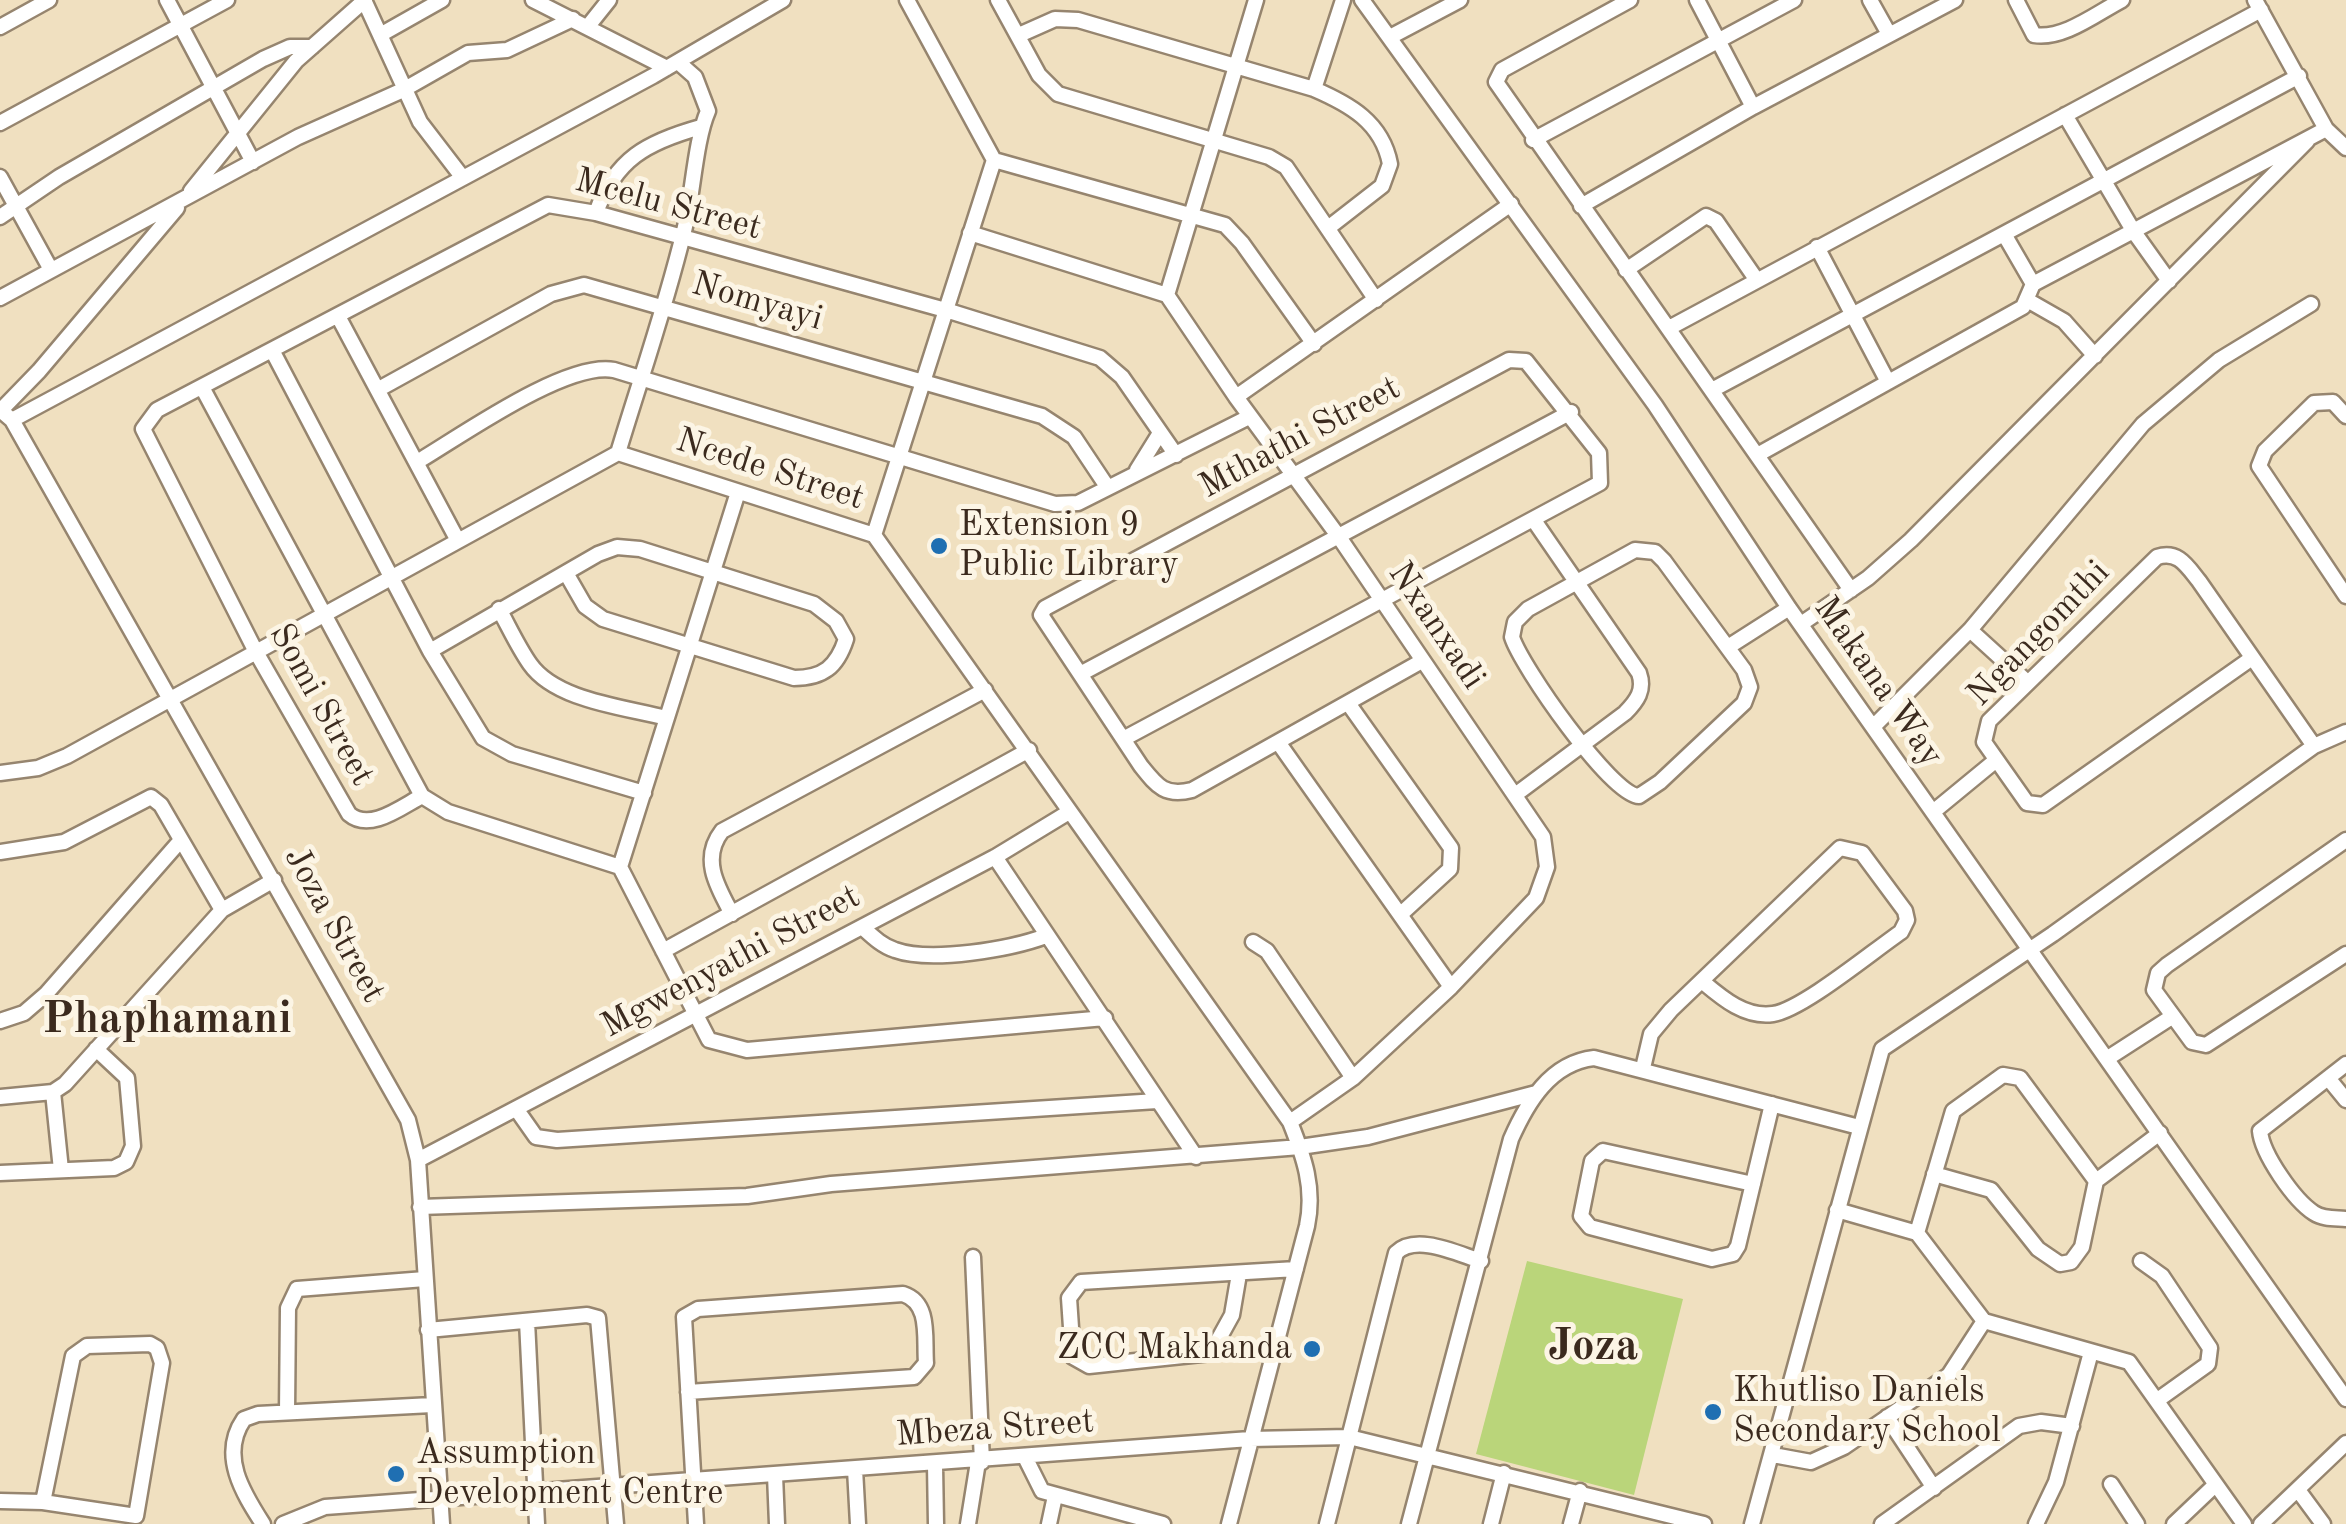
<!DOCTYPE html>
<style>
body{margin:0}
canvas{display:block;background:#f0e0c0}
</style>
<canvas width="2346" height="1524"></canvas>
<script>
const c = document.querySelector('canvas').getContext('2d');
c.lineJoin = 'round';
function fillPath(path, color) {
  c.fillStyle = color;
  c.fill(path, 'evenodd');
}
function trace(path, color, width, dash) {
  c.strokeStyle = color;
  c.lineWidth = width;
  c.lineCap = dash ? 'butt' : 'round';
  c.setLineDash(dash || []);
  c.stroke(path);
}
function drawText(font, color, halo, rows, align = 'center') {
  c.font = font + ' "Old Standard TT",serif';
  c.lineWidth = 10;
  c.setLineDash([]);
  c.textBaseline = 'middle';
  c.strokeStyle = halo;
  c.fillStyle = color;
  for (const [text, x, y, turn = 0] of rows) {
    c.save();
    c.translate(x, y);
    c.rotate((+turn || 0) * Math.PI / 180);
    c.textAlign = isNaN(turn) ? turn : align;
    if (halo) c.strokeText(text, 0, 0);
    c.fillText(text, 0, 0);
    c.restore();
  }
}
const green = new Path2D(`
 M 1527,1261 L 1683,1299 L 1634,1495 L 1476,1454 Z`);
const minor = new Path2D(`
 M 167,0 L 253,162
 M 364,0 L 420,122 L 463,178
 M 533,0 L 667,68
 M 998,0 L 1039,75 L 1058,94 L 1269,157 L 1286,167 L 1376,300
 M 1362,0 L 1655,405 L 1789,608 L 2346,1399
 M 1630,0 L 1502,70 L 1496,82 L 1851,590
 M 1697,0 L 1753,107
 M 1870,0 L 1889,34
 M 2016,0 L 2034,35 C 2063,40 2097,13 2122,0
 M 2255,0 L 2326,129 L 2346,148
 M 589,25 L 609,0
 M 0,27 L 49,0
 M 380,35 L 442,0
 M 1019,35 L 1055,19 L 1078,20 L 1314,89 C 1349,104 1382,122 1390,164 L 1382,186 L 1328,228
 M 1390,37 L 1460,0
 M 1314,89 L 1343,0
 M 2065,115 L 2134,232 L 2169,281
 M 0,123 L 227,0
 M 1533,140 L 1794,0
 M 994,160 L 1225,225 L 1242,243 L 1314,344
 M 0,177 L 50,268
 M 191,191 L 296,61 L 365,0
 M 1581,206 L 1753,107 L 1955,0
 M 596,213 C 615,159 647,142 701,127
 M 0,217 L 59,177 L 263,59 L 290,47 L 312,47
 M 970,233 L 1167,295 L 1236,397 L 1339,537 L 1543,837 L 1547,867 L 1536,898 L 1451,987 L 1353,1078 L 1290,1122
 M 1817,247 L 1888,382
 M 1626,270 L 1706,216 L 1716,221 L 1756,279
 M 2033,284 L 2326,129
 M 1167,295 L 1256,0
 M 0,298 L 298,137 L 403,90 L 468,53 L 507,50 L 573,19
 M 2029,301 L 2064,321 L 2095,356
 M 339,318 L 457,539
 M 1669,328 L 2261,10
 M 273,352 L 430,651 L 483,738 L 512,754 L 644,793
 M 203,389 L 422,796 L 448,812 L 620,867 L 709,1040 L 747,1050 L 1105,1018
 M 379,389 L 551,294 L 584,285 L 1042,416 L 1074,437 L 1106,485
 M 1712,390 L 2299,76
 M 1236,397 L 1511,204
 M 0,410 L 12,420 L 408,1120 L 418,1160 L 442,1524
 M 0,411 L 39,371 L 177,208
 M 2346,416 L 2333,402 L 2314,403 L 2265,451 L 2259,466 L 2346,596
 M 12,420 L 653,76 L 783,0
 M 618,453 C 640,380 666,306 684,231 C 693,195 695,141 708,111 L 695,77 L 678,62
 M 1759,454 L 2023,307 L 2033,284 L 2004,234
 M 417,462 C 461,436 566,361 614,370 L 1055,504 L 1078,503 L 1249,417
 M 1137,470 L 1160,433
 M 874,535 L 994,160 L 907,0
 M 1635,550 L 1655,552 L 1664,561 L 1744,670 L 1750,687 L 1744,703 L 1660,782 L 1639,796 C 1611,795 1521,666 1512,637 L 1515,622 L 1528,609 Z
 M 499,609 C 509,627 518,647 530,664 C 556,701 625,707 666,718
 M 1801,624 L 1868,578 L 1911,540 L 2307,141
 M 1970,630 L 2026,681
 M 1728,647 L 1789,608
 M 430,651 L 598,554 L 617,547 L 640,549 L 814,604 L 836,621 L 846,639 C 837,667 823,678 794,678 L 603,619 L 585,606 L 566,573
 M 2252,658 L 2043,805 L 2027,803 L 1984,742 L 1989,721 L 2157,557 C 2178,550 2187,566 2199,581 L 2314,746
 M 1082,673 L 1571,412
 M 1348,703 L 1451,848 L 1450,869 L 1401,914
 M 1873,727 L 1970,630 L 2143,424 L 2219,360 L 2311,304
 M 1125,738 L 1600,483 L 1599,453 L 1526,361 L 1509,360 L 1045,608 L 1041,615 L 1141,766 C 1157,786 1165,797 1192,790 L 1422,661
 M 1278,742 L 1451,987
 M 0,773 L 38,768 L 67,756 L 618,453 L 874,535 L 1290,1122 C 1304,1157 1315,1188 1307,1226 L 1229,1524
 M 1515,795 L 1625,713 C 1637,701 1645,690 1639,673 L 1533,519
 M 422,796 C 401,807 370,832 349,814 L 256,652 L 143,429 L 157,410 L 548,205 L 596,213 L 949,311 L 1100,358 L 1122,377 L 1176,455
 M 1933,812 L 1995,761
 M 2346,840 L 2167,965 L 2158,973 L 2154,990 L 2192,1042 L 2206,1045 L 2346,954
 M 0,852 L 64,842 L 151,797 L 161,805 L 222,910
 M 995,857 L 1196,1157
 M 620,867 L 738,492
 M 732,914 C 718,888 700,859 722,831 L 985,690
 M 862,927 C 872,936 882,946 895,950 C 931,963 1011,949 1046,936
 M 1253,942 L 1267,951 L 1353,1078
 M 663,951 L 1029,750
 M 0,1021 L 24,1013 L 46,994 L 181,840
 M 2108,1058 L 2170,1018
 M 2346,1064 L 2260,1131 C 2262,1154 2294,1200 2314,1213 C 2323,1219 2335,1218 2346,1219
 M 1643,1068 L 1651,1034 L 1671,1010 L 1840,848 L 1862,853 L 1905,911 L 1907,920 L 1901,932 C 1873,951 1802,1010 1773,1014 C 1745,1018 1722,998 1703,982
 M 2328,1078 L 2346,1100
 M 53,1092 L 61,1170
 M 0,1097 L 53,1092 L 65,1084 L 222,910 L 274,880
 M 517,1110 L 536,1137 L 557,1140 L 1157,1101
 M 418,1160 L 995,857 L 1069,812
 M 0,1173 L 114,1168 L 126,1162 L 133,1146 L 127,1078 L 96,1049
 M 1934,1174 L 1991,1190 L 2038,1249 L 2060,1264 L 2071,1262 L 2082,1247 L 2096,1181 L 2160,1133
 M 1753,1184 L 1603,1151 L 1592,1161 L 1581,1216 L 1590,1227 L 1712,1259 L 1733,1254 L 1738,1246 L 1772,1104
 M 420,1207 L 747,1196 L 831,1184 L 1300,1147 L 1368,1137 L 1536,1093
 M 1837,1210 L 1917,1233 L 1984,1321 L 2129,1362 L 2244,1524
 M 1917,1233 L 1953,1111 L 2003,1075 L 2020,1078 L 2096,1181
 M 973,1257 L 982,1462
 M 2141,1261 L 2162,1276 L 2210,1348 L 2208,1364 L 2159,1399
 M 1239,1274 L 1232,1315 L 1211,1353 L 1089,1366 L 1073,1357 L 1069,1298 L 1081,1282 L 1296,1269
 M 527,1321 L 537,1524
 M 428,1330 L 587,1315 L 598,1318 L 616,1524
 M 688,1392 L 914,1377 L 926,1363 C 924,1338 931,1303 903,1294 L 698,1309 L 684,1317 L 696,1524
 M 287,1412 L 288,1308 L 297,1289 L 425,1279
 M 1887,1417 L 1934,1488
 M 1773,1455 L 1811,1462 L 1844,1447 L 1949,1375 L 1984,1321
 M 1026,1459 L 1042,1491 L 1163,1524
 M 935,1465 L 936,1524
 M 855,1469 L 858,1524
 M 775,1475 L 777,1524
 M 2111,1484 L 2137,1524
 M 2298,1490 L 2323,1524
 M 0,1501 L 43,1502 L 136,1516
 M 43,1502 L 73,1356 L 87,1346 L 150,1344 L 157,1348 L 162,1363 L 136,1516
 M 263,1524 C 243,1493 219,1455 244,1419 L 258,1414 L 432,1405
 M 283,1524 L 325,1507 L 1250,1439 L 1349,1437 L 1704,1524
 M 968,1524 L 978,1462
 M 1049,1524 L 1055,1496
 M 1327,1524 L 1396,1253 C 1416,1233 1458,1254 1481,1261
 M 1409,1524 L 1511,1139 C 1527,1103 1550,1063 1594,1058 L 1859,1127
 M 1491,1524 L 1504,1473
 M 1571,1524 L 1580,1491
 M 1752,1524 L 1882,1049 L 2053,934 L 2314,746 L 2346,732
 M 1882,1524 L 2019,1426 L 2041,1422 L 2072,1426
 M 2036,1524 L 2056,1482 L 2091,1352
 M 2174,1524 L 2213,1487
 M 2261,1524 L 2346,1443`);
const markers = [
 [939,546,10,"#1f6fb2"],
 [1312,1349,10,"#1f6fb2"],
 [1713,1412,10,"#1f6fb2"],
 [396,1474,10,"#1f6fb2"]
];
const streetNames = [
 ["Mcelu Street",668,205,15],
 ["Nomyayi",757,302,16],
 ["Mthathi Street",1300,438,-28],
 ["Ncede Street",770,470,18],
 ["Nxanxadi",1436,626,56],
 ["Ngangomthi",2039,634,-46],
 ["Makana Way",1878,682,55],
 ["Somi Street",321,705,61],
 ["Joza Street",334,925,61],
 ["Mgwenyathi Street",731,962,-28],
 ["Mbeza Street",995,1429,-4]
];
const poiNames = [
 ["Extension 9",959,526],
 ["Public Library",959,566],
 ["ZCC Makhanda",1292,1349,"right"],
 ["Khutliso Daniels",1733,1392],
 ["Secondary School",1733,1432],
 ["Assumption",416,1454],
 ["Development Centre",416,1494]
];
const districtNames = [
 ["Phaphamani",167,1020],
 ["Joza",1593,1347]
];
fillPath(green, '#bad57a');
trace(minor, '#96856f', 19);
trace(minor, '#fff', 14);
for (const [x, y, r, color] of markers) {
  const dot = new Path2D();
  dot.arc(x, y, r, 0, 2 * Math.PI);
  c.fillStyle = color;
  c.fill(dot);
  trace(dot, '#fcf5e5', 4);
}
drawText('35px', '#3b2a1e', '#fcf5e5', streetNames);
drawText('35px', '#3b2a1e', '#fcf5e5', poiNames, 'left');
drawText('bold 45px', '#3b2a1e', '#fcf5e5', districtNames);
</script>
